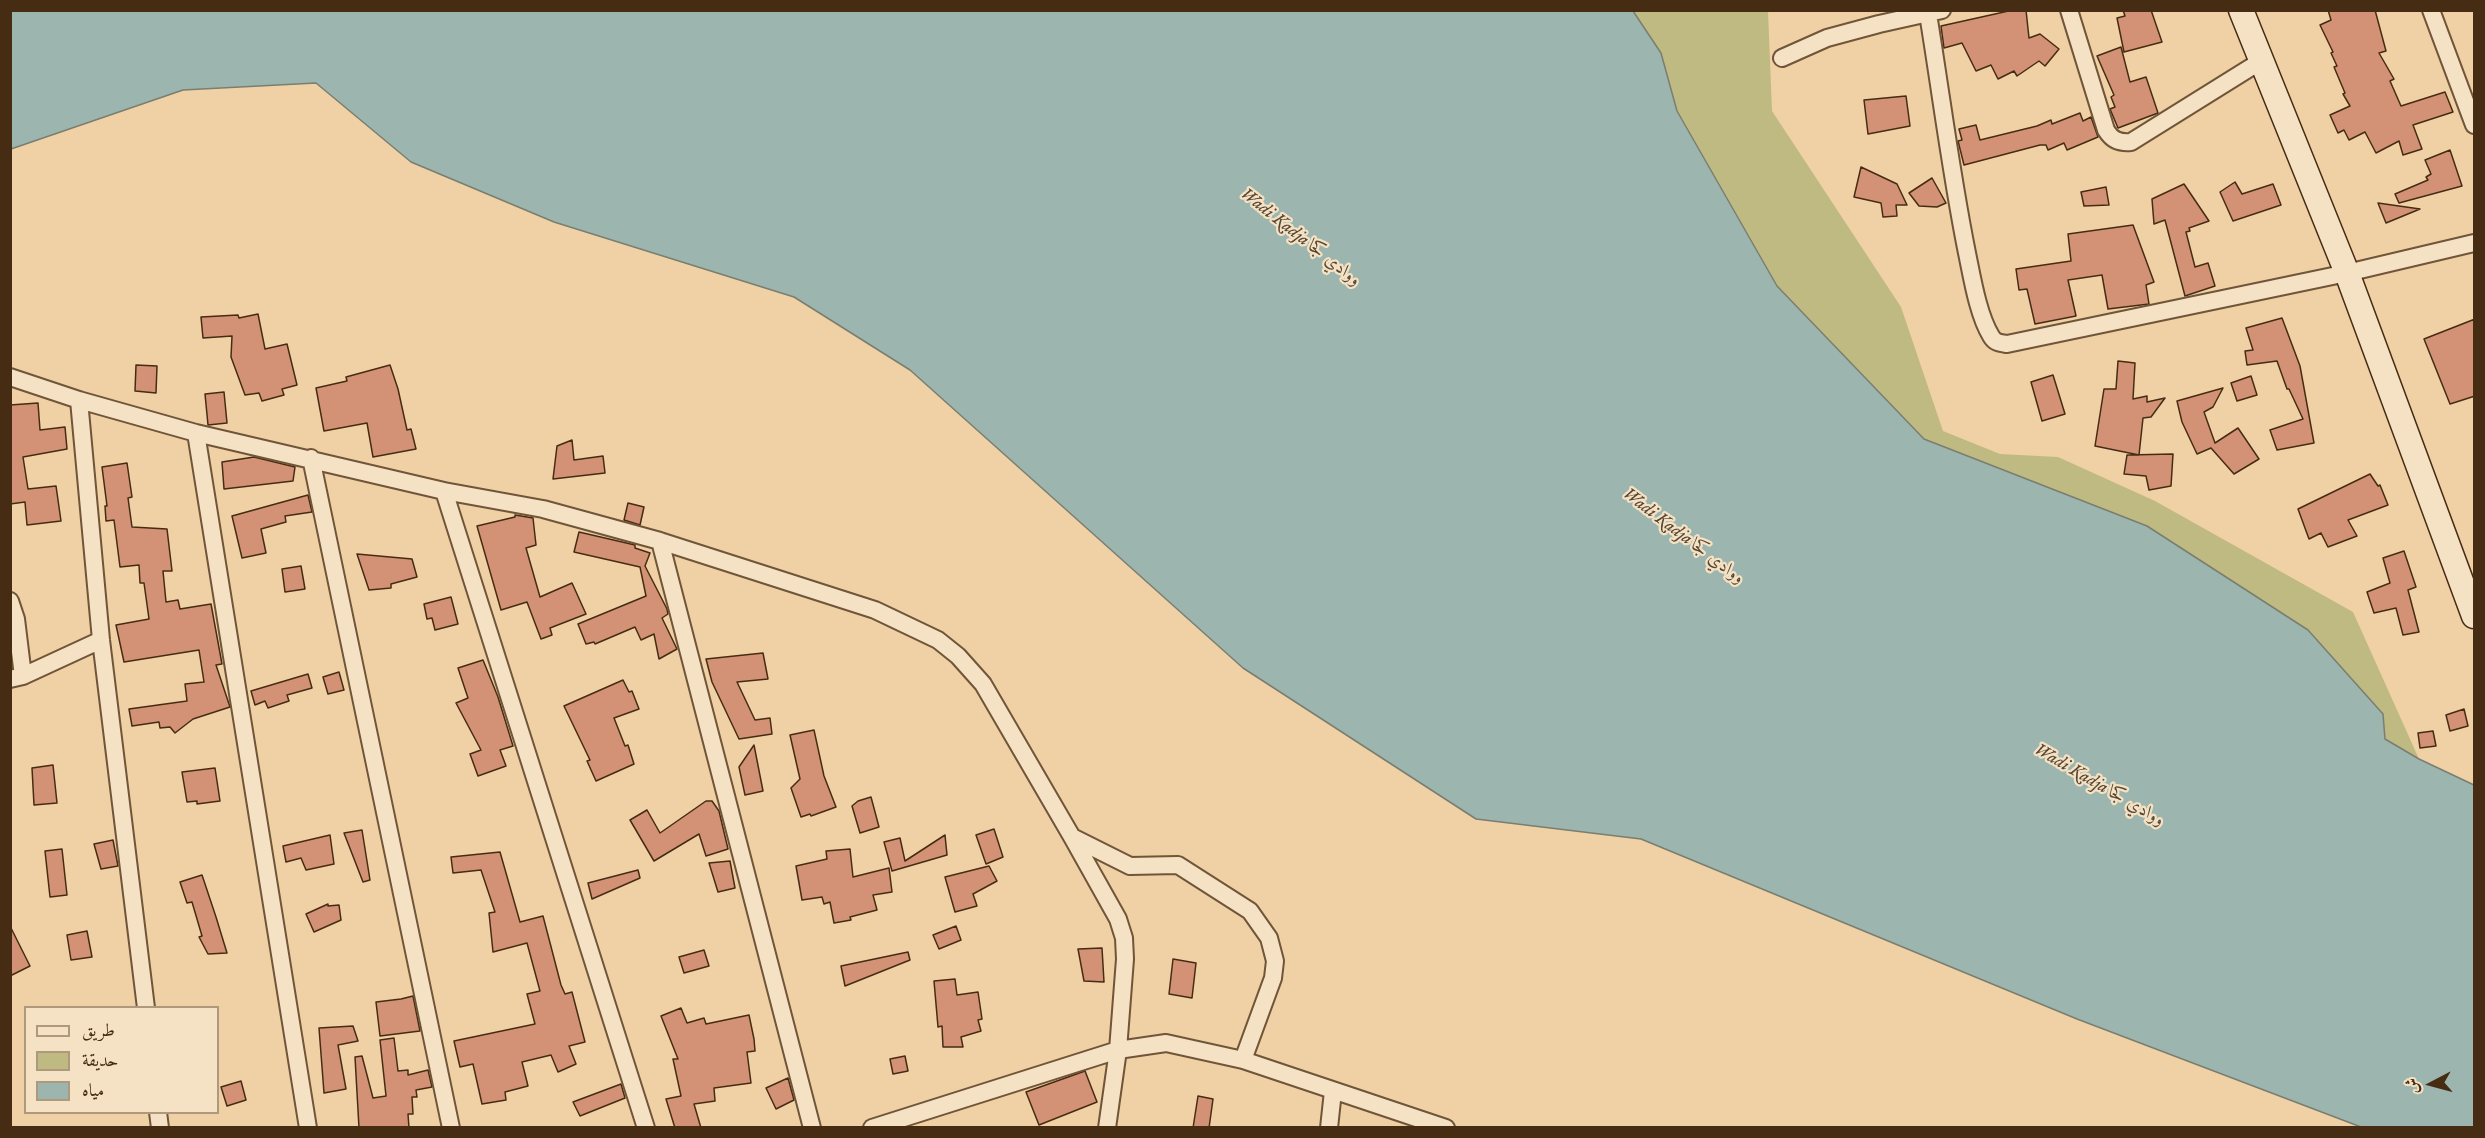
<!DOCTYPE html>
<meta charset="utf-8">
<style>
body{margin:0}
#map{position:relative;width:2485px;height:1138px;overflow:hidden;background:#efd1a5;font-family:"IM FELL English",Amiri,serif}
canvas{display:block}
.frame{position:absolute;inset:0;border:12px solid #462c13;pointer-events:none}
.legend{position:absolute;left:24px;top:1006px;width:195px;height:108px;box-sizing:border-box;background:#f5e1c4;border:2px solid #af997d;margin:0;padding:8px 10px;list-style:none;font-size:18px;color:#462c13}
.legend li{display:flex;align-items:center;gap:12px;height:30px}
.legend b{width:30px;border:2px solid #af997d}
.north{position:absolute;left:2401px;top:1054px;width:60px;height:60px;-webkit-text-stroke:4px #f5e1c4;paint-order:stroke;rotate:264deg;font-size:16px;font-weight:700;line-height:24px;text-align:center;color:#462c13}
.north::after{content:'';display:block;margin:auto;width:21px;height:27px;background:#462c13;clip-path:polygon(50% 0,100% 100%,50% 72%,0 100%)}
</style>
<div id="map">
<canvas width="2485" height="1138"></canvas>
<div class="frame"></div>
<ul class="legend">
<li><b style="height:8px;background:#f5e1c4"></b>طريق</li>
<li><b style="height:16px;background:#bfba82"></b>حديقة</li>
<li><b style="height:16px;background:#9cb5ae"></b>مياه</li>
</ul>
<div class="north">ش</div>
</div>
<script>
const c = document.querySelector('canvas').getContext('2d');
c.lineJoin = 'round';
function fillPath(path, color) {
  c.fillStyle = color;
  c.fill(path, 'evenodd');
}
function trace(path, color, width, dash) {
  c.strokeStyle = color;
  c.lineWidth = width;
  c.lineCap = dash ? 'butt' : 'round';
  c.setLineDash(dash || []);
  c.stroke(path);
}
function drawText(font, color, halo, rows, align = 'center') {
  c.font = font + ' "IM FELL English",Amiri,serif';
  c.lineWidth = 4.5;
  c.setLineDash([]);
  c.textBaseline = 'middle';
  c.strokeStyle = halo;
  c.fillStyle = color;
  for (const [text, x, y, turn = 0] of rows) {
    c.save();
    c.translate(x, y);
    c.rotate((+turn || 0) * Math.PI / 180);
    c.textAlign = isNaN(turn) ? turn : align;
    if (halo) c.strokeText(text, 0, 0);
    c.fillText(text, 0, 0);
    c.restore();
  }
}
const green = new Path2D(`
 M 1633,11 L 1768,11 L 1772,111 L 1901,307 L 1943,431 L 2000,454 L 2058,457 L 2155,501 L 2353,612 L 2419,759 L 2385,739 L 2383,714 L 2147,526 L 1924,440 L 1777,286 L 1677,111 L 1661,53 Z`);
const water = new Path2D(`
 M 10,11 L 1633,11 L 1661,53 L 1677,111 L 1777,286 L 1924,439 L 2147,526 L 2308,630 L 2383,714 L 2385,739 L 2419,759 L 2474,785 L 2474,1127 L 2361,1127 L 2077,1019 L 1641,839 L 1476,819 L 1243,668 L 910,370 L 794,297 L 554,222 L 411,162 L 316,83 L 183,90 L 11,149 Z`);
const building = new Path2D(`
 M 2013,10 L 2026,10 L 2029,38 L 2040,34 L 2059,49 L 2045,66 L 2039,61 L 2017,76 L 2014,71 L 1998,79 L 1991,65 L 1976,71 L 1962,43 L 1944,48 L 1941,26 Z
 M 2123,10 L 2151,10 L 2162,42 L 2124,52 L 2117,18 L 2125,16 Z
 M 2328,10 L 2375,10 L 2386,51 L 2379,53 L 2394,79 L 2390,81 L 2401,106 L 2445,92 L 2453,112 L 2413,125 L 2422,149 L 2403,155 L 2399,141 L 2376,153 L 2365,132 L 2349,140 L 2344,130 L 2338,133 L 2330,115 L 2350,106 L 2343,94 L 2345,93 L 2334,67 L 2337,66 L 2331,53 L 2333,52 L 2320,25 L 2331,20 Z
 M 2121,47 L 2130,82 L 2146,77 L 2158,113 L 2118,128 L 2110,109 L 2115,107 L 2111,97 L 2114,95 L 2097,56 Z
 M 1906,96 L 1910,126 L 1868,134 L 1864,100 Z
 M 2080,113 L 2083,121 L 2091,117 L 2098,137 L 2067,150 L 2064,143 L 2048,150 L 2046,145 L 2040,145 L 1964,165 L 1958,141 L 1962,140 L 1959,129 L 1976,125 L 1980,140 L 2037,126 L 2051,120 L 2052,124 Z
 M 2450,150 L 2462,186 L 2399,203 L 2395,194 L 2428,180 L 2426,177 L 2431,174 L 2425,160 Z
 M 1861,167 L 1897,184 L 1907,205 L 1896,205 L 1897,216 L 1883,217 L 1881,203 L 1854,197 Z
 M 1932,178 L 1946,203 L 1937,207 L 1919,206 L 1909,193 Z
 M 2235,182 L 2242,194 L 2273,184 L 2281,205 L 2233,221 L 2220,192 Z
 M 2184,184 L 2209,221 L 2189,228 L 2190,231 L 2186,232 L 2195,267 L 2208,263 L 2215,286 L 2185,296 L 2165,220 L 2154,224 L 2152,199 Z
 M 2106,187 L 2109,205 L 2084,206 L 2081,192 Z
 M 2378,203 L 2420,209 L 2386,223 Z
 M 2133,225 L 2154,282 L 2146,285 L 2149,304 L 2108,309 L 2102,275 L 2068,280 L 2076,316 L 2035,324 L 2027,289 L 2019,290 L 2016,269 L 2071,261 L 2068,234 Z
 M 258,314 L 265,349 L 287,344 L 297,385 L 282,389 L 284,395 L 262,401 L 259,393 L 245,395 L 231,357 L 232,336 L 203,338 L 201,317 L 238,315 L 239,318 Z
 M 2282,318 L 2300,366 L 2314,443 L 2277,450 L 2270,430 L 2303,419 L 2289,389 L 2287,389 L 2277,361 L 2247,365 L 2245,351 L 2253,350 L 2246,328 Z
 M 2475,319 L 2475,396 L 2450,404 L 2424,339 Z
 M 2118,361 L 2135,363 L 2133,399 L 2147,396 L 2147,402 L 2165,398 L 2151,417 L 2143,418 L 2139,455 L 2095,446 L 2104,389 L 2116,389 Z
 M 136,365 L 157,366 L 156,393 L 135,391 Z
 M 390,365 L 398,389 L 407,430 L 411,429 L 416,449 L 373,457 L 367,423 L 324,431 L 316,388 L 347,381 L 346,377 Z
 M 2053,375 L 2065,414 L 2042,421 L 2031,382 Z
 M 2251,376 L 2257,395 L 2237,401 L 2231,383 Z
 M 2223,388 L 2213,407 L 2204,412 L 2215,443 L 2238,428 L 2259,459 L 2234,474 L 2211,448 L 2197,454 L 2182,422 L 2177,401 Z
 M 224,392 L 227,423 L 208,425 L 205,394 Z
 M 38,403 L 40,430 L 65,427 L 67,449 L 23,457 L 28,489 L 56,486 L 61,521 L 27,525 L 25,502 L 10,504 L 10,405 Z
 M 572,440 L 574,460 L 603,456 L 605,473 L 553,479 L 557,446 Z
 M 2173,454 L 2171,486 L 2149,490 L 2146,476 L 2124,474 L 2127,455 Z
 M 254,457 L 295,467 L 293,481 L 224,489 L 222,462 Z
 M 127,463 L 132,497 L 128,498 L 132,527 L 167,529 L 172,571 L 163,571 L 166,602 L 178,600 L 180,609 L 211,604 L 222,664 L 216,665 L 230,707 L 193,719 L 175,733 L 170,727 L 160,728 L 159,722 L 132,726 L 129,709 L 187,701 L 185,684 L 204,682 L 199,650 L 124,662 L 116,625 L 149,619 L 144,583 L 140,583 L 139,565 L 120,567 L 114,520 L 106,521 L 105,506 L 107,506 L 102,467 Z
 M 2370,474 L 2378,486 L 2380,485 L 2388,505 L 2348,520 L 2357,536 L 2328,547 L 2321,533 L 2309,539 L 2298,509 Z
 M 308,495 L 312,512 L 285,516 L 286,522 L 261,529 L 266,553 L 242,558 L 232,516 Z
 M 628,503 L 644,507 L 640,525 L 624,520 Z
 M 515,515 L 533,518 L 536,545 L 526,548 L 540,597 L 572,583 L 586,614 L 550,628 L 552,635 L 541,639 L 527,602 L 501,610 L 477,526 L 515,517 Z
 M 579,532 L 635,545 L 635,548 L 650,553 L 645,566 L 667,609 L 668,614 L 662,618 L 677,649 L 659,659 L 654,634 L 641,640 L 635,627 L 595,644 L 594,642 L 586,644 L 578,624 L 646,596 L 640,567 L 574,552 Z
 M 2404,551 L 2416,587 L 2408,590 L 2419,632 L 2403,635 L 2396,608 L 2374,613 L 2367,592 L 2390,583 L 2383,558 Z
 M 357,554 L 412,559 L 417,577 L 391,584 L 391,588 L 369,590 Z
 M 301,566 L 305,589 L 285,592 L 282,569 Z
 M 451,597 L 458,624 L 435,630 L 432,618 L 427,619 L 424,604 Z
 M 763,653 L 768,679 L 737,682 L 755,720 L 770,718 L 772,734 L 739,739 L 712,682 L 706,659 Z
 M 483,660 L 498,697 L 513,746 L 500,750 L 506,766 L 478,776 L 470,754 L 481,750 L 456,703 L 468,698 L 458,668 Z
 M 339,672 L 344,690 L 328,694 L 323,677 Z
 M 308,674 L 312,688 L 287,695 L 289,701 L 268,708 L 265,701 L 255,705 L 251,691 Z
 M 623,680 L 629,692 L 632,691 L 639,709 L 614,718 L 625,746 L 628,745 L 634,764 L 596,781 L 587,761 L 590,760 L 564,706 Z
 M 2464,709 L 2468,726 L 2450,731 L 2446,715 Z
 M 814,730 L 824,776 L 836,807 L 811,816 L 810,814 L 801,817 L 791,788 L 800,779 L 790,735 Z
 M 2433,731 L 2436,746 L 2420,748 L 2418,733 Z
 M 754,745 L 763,791 L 745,795 L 739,767 Z
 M 53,765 L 57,803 L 34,805 L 32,768 Z
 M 215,768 L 220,801 L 197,804 L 197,801 L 187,802 L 182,772 Z
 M 871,797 L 879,827 L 860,833 L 852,806 L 858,801 Z
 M 706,801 L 712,801 L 719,811 L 728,849 L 706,856 L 699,834 L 654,861 L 630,820 L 647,810 L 660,833 Z
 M 994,829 L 1003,857 L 986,864 L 976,835 Z
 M 362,830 L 370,880 L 363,882 L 344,833 Z
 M 330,835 L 334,864 L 306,870 L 301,858 L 286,862 L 283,846 Z
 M 945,835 L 947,855 L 892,871 L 884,842 L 900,838 L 905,861 Z
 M 113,840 L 118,866 L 101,869 L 94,844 Z
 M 62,849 L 67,895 L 50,897 L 45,851 Z
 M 850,849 L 853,877 L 889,868 L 892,892 L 873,895 L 877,910 L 850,917 L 851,920 L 834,923 L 830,902 L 824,904 L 822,897 L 802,900 L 796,866 L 827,859 L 826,851 Z
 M 500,852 L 520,922 L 543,916 L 561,985 L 565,994 L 572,992 L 585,1042 L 569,1046 L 576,1064 L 558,1072 L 551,1055 L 522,1062 L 528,1086 L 505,1092 L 506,1100 L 482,1104 L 473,1064 L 460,1067 L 454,1041 L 535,1024 L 527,994 L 540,991 L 527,943 L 493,952 L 489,913 L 495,912 L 481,870 L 453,873 L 451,857 Z
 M 730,861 L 735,888 L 718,892 L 709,863 Z
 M 989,866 L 997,881 L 973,894 L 977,906 L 955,912 L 945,877 Z
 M 638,870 L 640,878 L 592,899 L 588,883 Z
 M 202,875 L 216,917 L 227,953 L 208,954 L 199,937 L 202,936 L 192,902 L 187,903 L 180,882 Z
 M 328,904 L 328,906 L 339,905 L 341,920 L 314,932 L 306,914 Z
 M 10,926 L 30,966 L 10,976 Z
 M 956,926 L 961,940 L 939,949 L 933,935 Z
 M 87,931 L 92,957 L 71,960 L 67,935 Z
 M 1102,948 L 1104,982 L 1084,981 L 1078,949 Z
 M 704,950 L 709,966 L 684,973 L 679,957 Z
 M 908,952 L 910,960 L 845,986 L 841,966 Z
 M 1173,959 L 1196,963 L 1192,998 L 1169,994 Z
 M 955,979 L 957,995 L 978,992 L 982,1019 L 978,1020 L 981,1031 L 961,1037 L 963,1047 L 943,1047 L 942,1026 L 938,1027 L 934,981 Z
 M 413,996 L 420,1031 L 380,1036 L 376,1002 L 401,999 Z
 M 681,1008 L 687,1023 L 704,1018 L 706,1024 L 749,1015 L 754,1039 L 755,1051 L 747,1052 L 751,1083 L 714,1088 L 715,1101 L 694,1104 L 701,1128 L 675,1128 L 666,1099 L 681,1096 L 673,1059 L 678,1059 L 661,1016 Z
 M 353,1026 L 358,1041 L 338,1045 L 346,1089 L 324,1093 L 319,1028 Z
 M 394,1038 L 398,1071 L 408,1070 L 408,1075 L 428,1070 L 432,1087 L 416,1090 L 417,1097 L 412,1097 L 413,1114 L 408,1114 L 409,1128 L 359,1128 L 355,1057 L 362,1056 L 373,1098 L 386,1096 L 380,1040 Z
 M 905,1056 L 908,1071 L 893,1074 L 890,1059 Z
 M 1085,1071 L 1097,1102 L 1039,1125 L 1026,1092 Z
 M 788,1078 L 794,1100 L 776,1109 L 766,1088 Z
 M 241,1081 L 246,1100 L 227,1106 L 221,1087 Z
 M 621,1084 L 625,1098 L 580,1116 L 573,1102 Z
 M 1198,1096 L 1213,1099 L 1209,1128 L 1193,1128 Z`);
const minor = new Path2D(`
 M 2069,10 L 2106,130 C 2112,140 2119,143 2131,142 L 2261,61
 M 2431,10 L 2474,125
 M 1928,14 C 1941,93 1951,174 1967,253 C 1972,277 1978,315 1991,336 C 1995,343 2000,343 2007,344 L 2347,273 L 2474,243
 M 1782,58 L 1827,38 L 1879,24 L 1942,10
 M 10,377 L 79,400 L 196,433 L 444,491 L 543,509 L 660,541 L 875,610 L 938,640 L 958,656 L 983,684 L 1072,837 L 1118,919 L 1124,938 L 1125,959 L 1118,1050 L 1107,1128
 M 79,400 L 101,640 L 146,1008
 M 196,433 L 308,1128
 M 311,458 L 451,1128
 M 444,491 L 646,1128
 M 660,541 L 812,1128
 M 10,601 L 16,619 L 23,676
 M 10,679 L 23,676 L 101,640
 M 1072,837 L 1130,866 L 1178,865 L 1250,911 L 1269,938 L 1275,961 L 1273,978 L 1243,1060
 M 158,1112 L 160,1128
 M 872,1128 L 1118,1050 L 1166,1043 L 1243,1060 L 1446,1128
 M 1329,1128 L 1333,1091`);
const secondary = new Path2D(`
 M 2241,10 L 2347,273 L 2474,616`);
const waterNames = [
 ["Wadi Kadja ووادي كجا",1300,238,38],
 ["Wadi Kadja ووادي كجا",1683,537,37],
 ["Wadi Kadja ووادي كجا",2099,786,30]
];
fillPath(green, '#bfba82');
fillPath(water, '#9cb5ae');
trace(water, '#7a7e70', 1.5);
fillPath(building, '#d39275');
trace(building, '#462c13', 1.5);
trace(minor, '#705538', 20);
trace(secondary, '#462c13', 27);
trace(minor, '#f5e1c4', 16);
trace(secondary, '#f5e1c4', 24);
drawText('italic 18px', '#574732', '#f5e1c4', waterNames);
</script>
